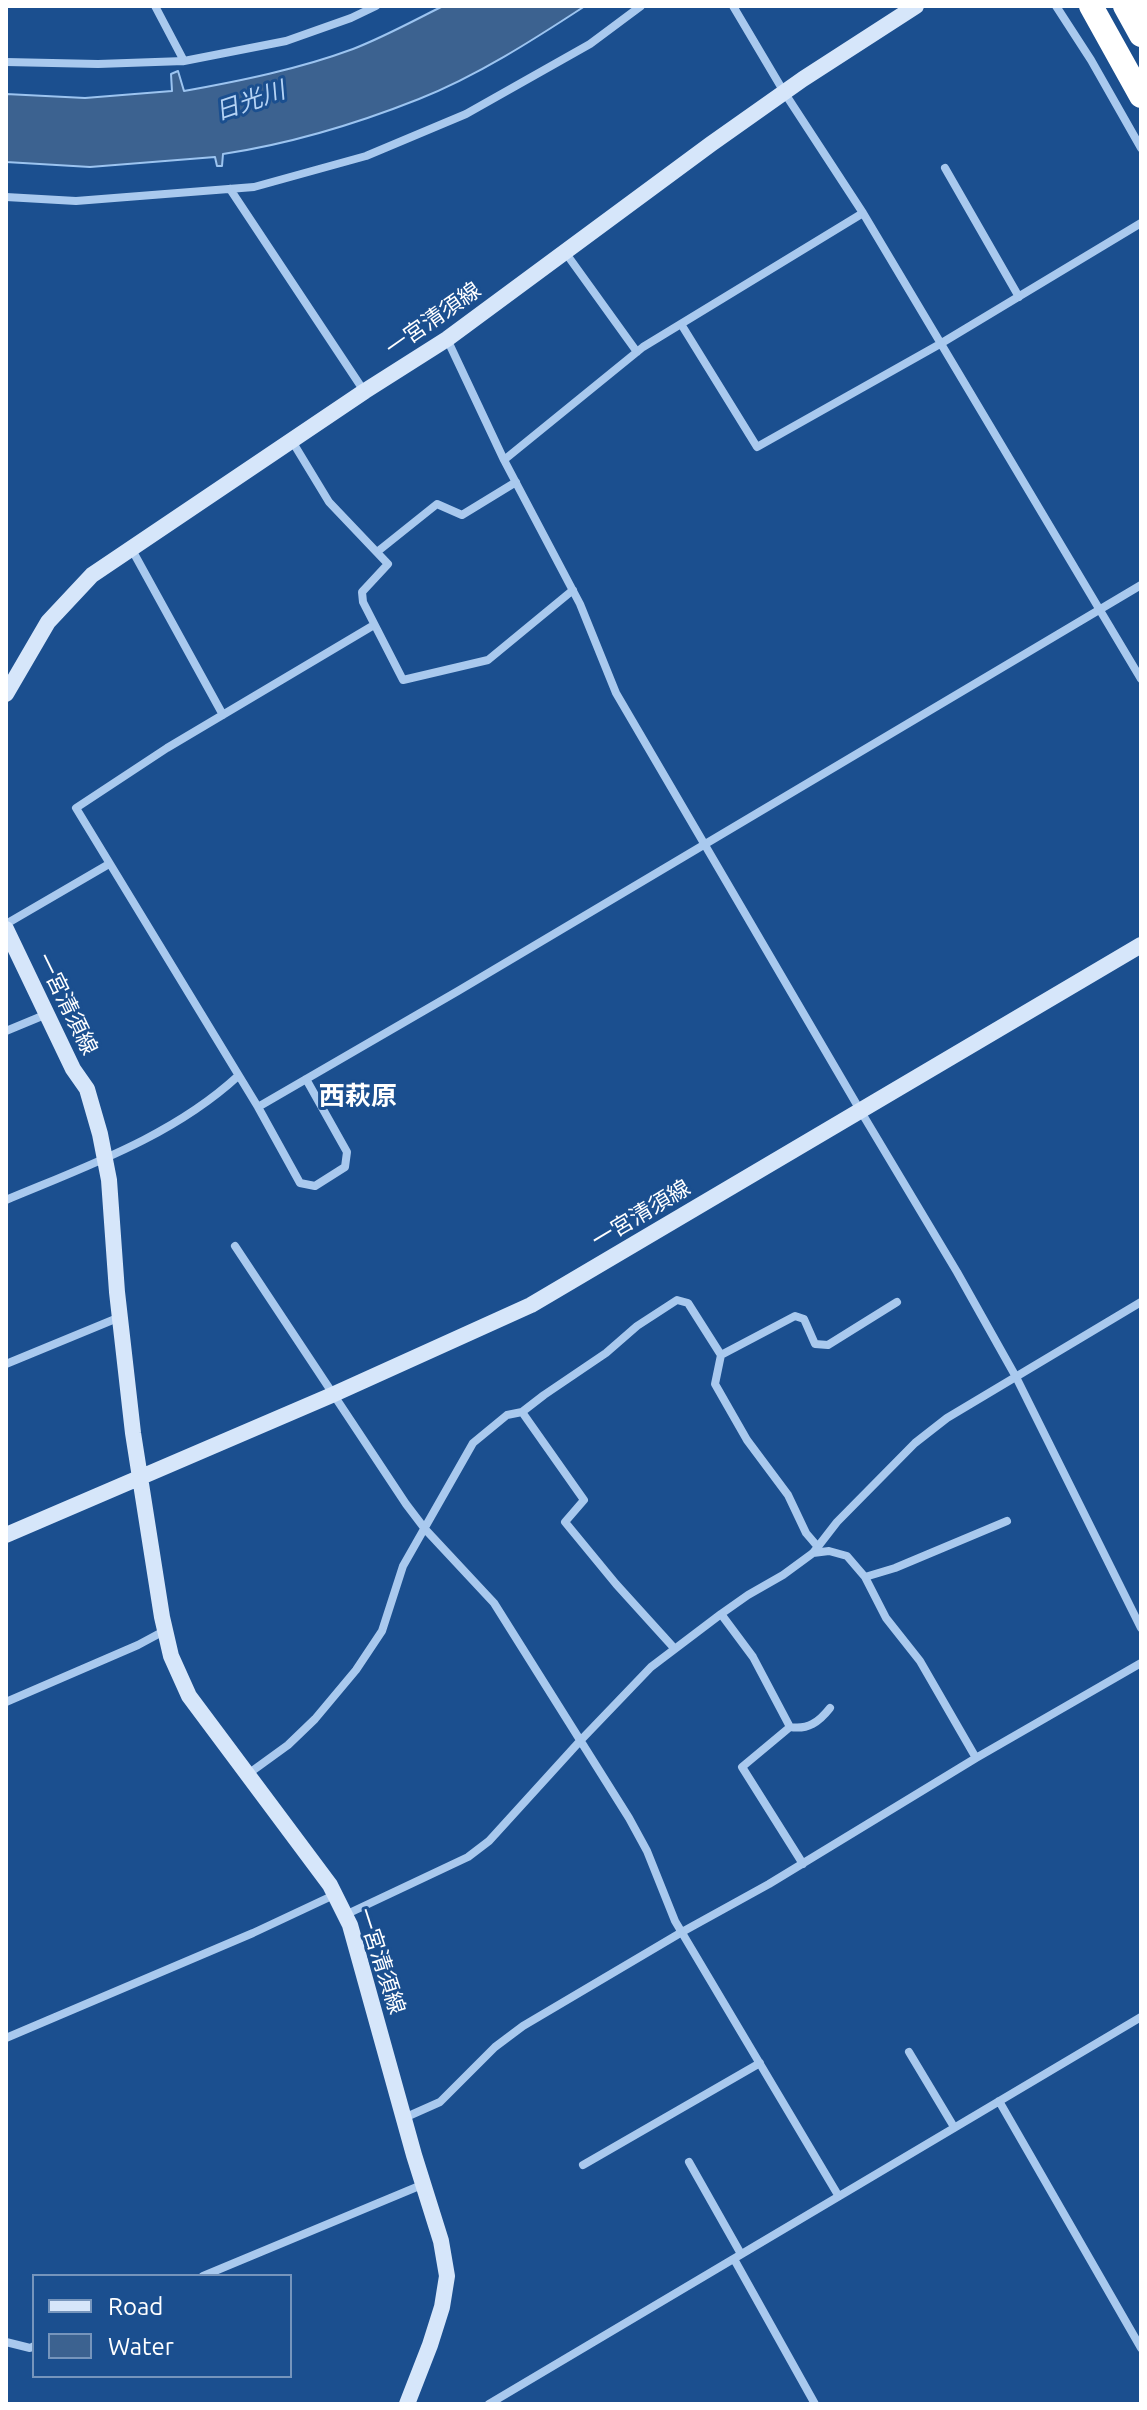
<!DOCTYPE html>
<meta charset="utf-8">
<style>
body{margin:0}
#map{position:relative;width:1147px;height:2410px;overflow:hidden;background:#1b4f8f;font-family:Ubuntu,sans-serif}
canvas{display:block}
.frame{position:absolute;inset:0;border:8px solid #fff;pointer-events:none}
.legend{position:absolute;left:32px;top:2274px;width:260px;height:104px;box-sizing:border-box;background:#1b4f8f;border:2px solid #7695bc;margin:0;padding:10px 14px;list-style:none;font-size:24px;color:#fff}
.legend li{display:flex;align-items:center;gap:16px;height:40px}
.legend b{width:40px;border:2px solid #7695bc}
</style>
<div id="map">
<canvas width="1147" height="2410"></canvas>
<div class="frame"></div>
<ul class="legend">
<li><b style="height:10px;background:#d6e6fa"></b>Road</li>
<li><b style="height:22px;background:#3c6290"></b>Water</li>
</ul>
</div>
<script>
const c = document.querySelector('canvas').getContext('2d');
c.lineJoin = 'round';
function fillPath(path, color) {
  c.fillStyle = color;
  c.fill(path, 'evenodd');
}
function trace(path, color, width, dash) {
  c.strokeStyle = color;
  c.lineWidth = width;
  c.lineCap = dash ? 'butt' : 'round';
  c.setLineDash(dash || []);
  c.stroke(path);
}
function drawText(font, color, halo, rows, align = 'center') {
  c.font = font + ' Ubuntu,"Noto Sans JP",sans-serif';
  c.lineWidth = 6;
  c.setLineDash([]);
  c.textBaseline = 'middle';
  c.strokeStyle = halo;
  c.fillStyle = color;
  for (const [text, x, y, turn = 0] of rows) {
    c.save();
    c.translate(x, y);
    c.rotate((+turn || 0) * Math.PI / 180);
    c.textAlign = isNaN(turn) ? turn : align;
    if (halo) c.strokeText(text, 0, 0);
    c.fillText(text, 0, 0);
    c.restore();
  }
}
const water = new Path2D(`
 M 443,6 L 585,6 C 533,40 477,76 419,99 C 356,124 289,144 223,154 L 222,166 L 217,166 L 215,157 L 90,167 L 6,162 L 6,94 L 85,98 L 172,91 L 171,74 L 178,71 L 184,91 C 240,81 299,69 353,49 C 384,37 413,21 443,6 Z`);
const minor = new Path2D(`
 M 155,6 L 184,61
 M 733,6 L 784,92 L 863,213 L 1141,679
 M 1056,6 L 1091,60 L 1141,148
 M 6,62 L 98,64 L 184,61 L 286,41 L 351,18 L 376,6
 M 945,168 L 1019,297
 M 230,189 L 364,391
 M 6,197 L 76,201 L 254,187 L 366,156 L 466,114 L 590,44 L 641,6
 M 565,252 L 637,352
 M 681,324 L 757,447 L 940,344 L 1141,223
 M 447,339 L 504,460 L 580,604 L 616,693 L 860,1110 L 957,1272 L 1016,1377 L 1141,1628
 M 292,441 L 329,502 L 388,564 L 362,592 L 363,602 L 403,680 L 488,660 L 573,590
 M 504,460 L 643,347 L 863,213
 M 131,548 L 223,715
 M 377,552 L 437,504 L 462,515 L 516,482
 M 6,924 L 109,864
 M 6,1031 L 47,1014
 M 306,1079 L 347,1152 L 345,1167 L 315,1186 L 300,1183 L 258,1107 L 76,808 L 167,748 L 374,625
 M 258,1107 L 458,991 L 1141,585
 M 6,1200 C 87,1166 173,1136 238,1076
 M 235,1246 L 406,1504 L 425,1529 L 494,1603 L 629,1818 L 647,1851 L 675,1921 L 838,2195
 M 6,1364 L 120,1317
 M 522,1412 L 584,1500 L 565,1522 L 616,1584 L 674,1648
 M 818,1547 L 806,1533 L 788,1495 L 747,1440 L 715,1384 L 721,1355 L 795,1316 L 804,1319 L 815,1344 L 828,1345 L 897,1302
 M 813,1553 L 829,1551 L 847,1556 L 865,1577 L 886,1618 L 920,1661 L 976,1758
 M 865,1577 L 895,1568 L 1007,1521
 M 721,1614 L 753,1657 L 790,1727 C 808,1730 819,1722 830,1708
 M 6,1702 L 138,1645 L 164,1631
 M 790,1727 L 742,1767 L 803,1864
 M 248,1774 L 288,1745 L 315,1719 L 356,1670 L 382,1631 L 403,1566 L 473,1443 L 507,1415 L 522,1412 L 544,1395 L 606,1353 L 637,1326 L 677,1300 L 688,1303 L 721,1355
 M 345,1915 L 468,1857 L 489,1841 L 580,1741 L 651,1667 L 721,1614 L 748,1595 L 783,1575 L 813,1553 L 837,1522 L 915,1443 L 947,1418 L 1141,1302
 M 6,2038 L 253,1933 L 334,1895
 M 909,2052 L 954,2127
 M 999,2101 L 1141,2348
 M 404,2118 L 440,2102 L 495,2047 L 523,2026 L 682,1932 L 769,1884 L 976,1758 L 1141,1663
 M 689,2162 L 741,2254
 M 583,2165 L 760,2063
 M 734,2259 L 815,2404
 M 203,2276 L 424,2184
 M 6,2342 L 30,2348 L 34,2346
 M 489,2404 L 1141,2017`);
const secondary = new Path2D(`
 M 6,694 L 48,622 L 92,575 L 365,391 L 447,339 L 711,144 L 803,79 L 916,6
 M 6,929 L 73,1069 L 87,1089 L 100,1134 L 109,1180 L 117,1292 L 133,1433 L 162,1617 L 171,1656 L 189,1696 L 330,1885 L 350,1925 L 414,2155 L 441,2241 L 447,2276 L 442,2307 L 430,2345 L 407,2404
 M 6,1535 L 332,1395 L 531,1305 L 1141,945`);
const motorway = new Path2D(`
 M 1091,6 L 1141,96
 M 1125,6 L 1141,35`);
const streetNames = [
 ["一宮清須線",433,319,-35],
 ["一宮清須線",67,1004,64],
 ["一宮清須線",641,1214,-31],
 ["一宮清須線",381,1961,72]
];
const waterNames = [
 ["日光川",250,101,-19]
];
const quarterNames = [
 ["西萩原",358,1096]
];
fillPath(water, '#3c6290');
trace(water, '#9cc4f0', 2);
trace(minor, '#a9c9ee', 8);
trace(secondary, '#d6e6fa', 16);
trace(motorway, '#fff', 24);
drawText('22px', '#fff', '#1b4f8f', streetNames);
drawText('italic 24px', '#b5d3f5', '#1b4f8f', waterNames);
drawText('bold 26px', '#fff', '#1b4f8f', quarterNames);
</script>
